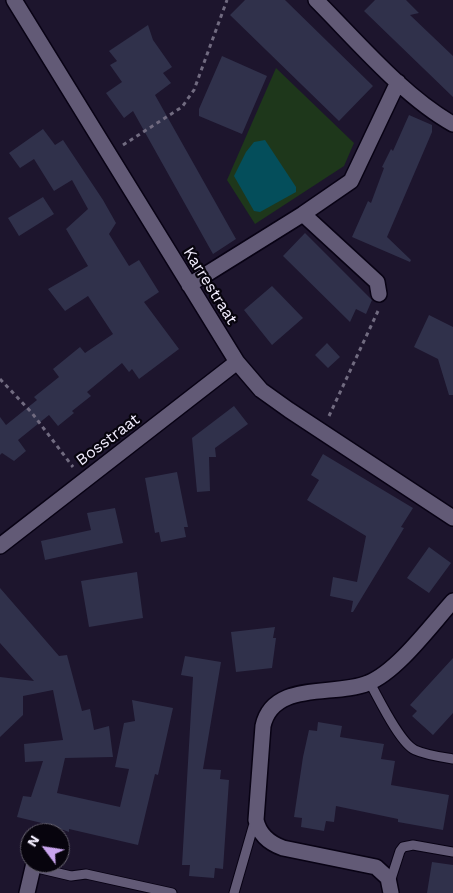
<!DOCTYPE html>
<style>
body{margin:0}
#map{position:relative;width:453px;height:893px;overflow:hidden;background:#1d152d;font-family:"Work Sans",sans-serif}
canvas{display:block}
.north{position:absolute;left:20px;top:823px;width:50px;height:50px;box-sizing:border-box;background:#07040d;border:1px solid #64606d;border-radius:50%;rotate:301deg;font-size:14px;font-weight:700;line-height:20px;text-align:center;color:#f0ebfc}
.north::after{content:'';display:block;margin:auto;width:18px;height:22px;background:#c9a5ee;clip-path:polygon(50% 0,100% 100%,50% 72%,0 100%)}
</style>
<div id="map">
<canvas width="453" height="893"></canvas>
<div class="north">N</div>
</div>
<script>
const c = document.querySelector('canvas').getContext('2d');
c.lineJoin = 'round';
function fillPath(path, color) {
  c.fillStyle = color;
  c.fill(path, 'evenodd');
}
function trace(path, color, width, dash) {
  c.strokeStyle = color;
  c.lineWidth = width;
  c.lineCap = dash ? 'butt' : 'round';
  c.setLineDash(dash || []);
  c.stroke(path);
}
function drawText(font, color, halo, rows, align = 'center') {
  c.font = font + ' "Work Sans",sans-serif';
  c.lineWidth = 4.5;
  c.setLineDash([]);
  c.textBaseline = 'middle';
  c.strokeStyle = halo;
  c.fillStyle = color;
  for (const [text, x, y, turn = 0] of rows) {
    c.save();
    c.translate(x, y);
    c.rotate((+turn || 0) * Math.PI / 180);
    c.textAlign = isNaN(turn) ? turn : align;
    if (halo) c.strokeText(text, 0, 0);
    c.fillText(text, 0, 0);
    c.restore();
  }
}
const green = new Path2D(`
 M 276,68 L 354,143 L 344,166 L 255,224 L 227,180 Z`);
const water = new Path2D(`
 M 265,140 L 296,187 L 296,192 L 260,212 L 254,211 L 234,176 L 246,152 L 254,142 Z`);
const building = new Path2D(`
 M 245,0 L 285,0 L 373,86 L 339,121 L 230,15 Z
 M 375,0 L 406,0 L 419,13 L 410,15 L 453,56 L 453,97 L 364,11 Z
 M 148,25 L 153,40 L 172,67 L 163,73 L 171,83 L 155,95 L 236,239 L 213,254 L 133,111 L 124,118 L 106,93 L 122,82 L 110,65 L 117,61 L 109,51 Z
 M 222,56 L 267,76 L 242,134 L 199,116 L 199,109 Z
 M 409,115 L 432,125 L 432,132 L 387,237 L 411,260 L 410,262 L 352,237 L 368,201 L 371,203 L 384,168 L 382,167 L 391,149 L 393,151 Z
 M 43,129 L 55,145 L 63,140 L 103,200 L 116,223 L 109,234 L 129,266 L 139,260 L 159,292 L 144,302 L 179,349 L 139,379 L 132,369 L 129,372 L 122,363 L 87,392 L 91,396 L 72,411 L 74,413 L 58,426 L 49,415 L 18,440 L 26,451 L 14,461 L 2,453 L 0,455 L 0,417 L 6,425 L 37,400 L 34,397 L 59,377 L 53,369 L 80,347 L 85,353 L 113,334 L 88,296 L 65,311 L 48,289 L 88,266 L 66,229 L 88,209 L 72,180 L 54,191 L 34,159 L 20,168 L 9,153 Z
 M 43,197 L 54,214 L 19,236 L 8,218 Z
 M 305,233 L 372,300 L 366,314 L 356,309 L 350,322 L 283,256 Z
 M 272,286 L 303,318 L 272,345 L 244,310 Z
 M 429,315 L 453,327 L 453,395 L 449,395 L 438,359 L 414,347 Z
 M 327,343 L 340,357 L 328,368 L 315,355 Z
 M 234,406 L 248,424 L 215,448 L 216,457 L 209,457 L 210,491 L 197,492 L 192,438 Z
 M 323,454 L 413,508 L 401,527 L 404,528 L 353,612 L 351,612 L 353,601 L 330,596 L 333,577 L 357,582 L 366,536 L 307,500 L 319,480 L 311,475 Z
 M 177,472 L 188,527 L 184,527 L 186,537 L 161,542 L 159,532 L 155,533 L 145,478 Z
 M 115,508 L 123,543 L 45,560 L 41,541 L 91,530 L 87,513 Z
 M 429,547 L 451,563 L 429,593 L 407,578 Z
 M 137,572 L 143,618 L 89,627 L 81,581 Z
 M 0,588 L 59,656 L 67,655 L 82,711 L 90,709 L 94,730 L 109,726 L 113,757 L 65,758 L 57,793 L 120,807 L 129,769 L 115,767 L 124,723 L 135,721 L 132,700 L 173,708 L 158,775 L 155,774 L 138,845 L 69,829 L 69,832 L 50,825 L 17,817 L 23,796 L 31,797 L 43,761 L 25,762 L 24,744 L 63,740 L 53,690 L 23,696 L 23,715 L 0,737 L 0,677 L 34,681 L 0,643 Z
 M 275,627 L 273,638 L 276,638 L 272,668 L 236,672 L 231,632 Z
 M 185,656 L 221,662 L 203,769 L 221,770 L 220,779 L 229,780 L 223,869 L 215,868 L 214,878 L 189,876 L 190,865 L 182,865 L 193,677 L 181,675 Z
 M 453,658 L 453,713 L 433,735 L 412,716 L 417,711 L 410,705 Z
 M 318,722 L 342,726 L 340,737 L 384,744 L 381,759 L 395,761 L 391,785 L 449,795 L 443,830 L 398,822 L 398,819 L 336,806 L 334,822 L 326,821 L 324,831 L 301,827 L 302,818 L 294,817 L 303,757 L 309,730 L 317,731 Z
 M 432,862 L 453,865 L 453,893 L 427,893 Z`);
const path = new Path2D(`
 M 123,145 L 182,107 L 194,90 L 227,0
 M 0,379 L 32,413 L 73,467
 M 329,416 L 378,311`);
const lane = new Path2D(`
 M 370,683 C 379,699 400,743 415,750 C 426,755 441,757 453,759
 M 33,867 L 71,876 L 86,874 L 172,893
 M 390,882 L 400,851 L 403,847 L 413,845 L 453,852
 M 234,893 L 253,827 L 256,823`);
const street = new Path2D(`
 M 14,0 L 237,362 L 261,390 L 289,410 L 453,518
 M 316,0 C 356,40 404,97 453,124
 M 303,214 L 377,282 L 379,294
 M 189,285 L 303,214 L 351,181 L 398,82
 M 0,546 L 237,362
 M 27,893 L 34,863
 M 391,893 L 388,878 L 376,867 L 283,848 C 269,843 259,834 256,820 L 263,726 C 273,680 335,697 368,683 C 397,672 432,624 453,601`);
const streetNames = [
 ["Karrestraat",210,286,58],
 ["Bosstraat",108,440,-37]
];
fillPath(green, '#1e371b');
fillPath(water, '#044e5b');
fillPath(building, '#30314b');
trace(lane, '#080214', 11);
trace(street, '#080214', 18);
trace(path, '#716b80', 3, [4, 4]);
trace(lane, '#625a76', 9);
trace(street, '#625a76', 15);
drawText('16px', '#f0ebfc', '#07040d', streetNames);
</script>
